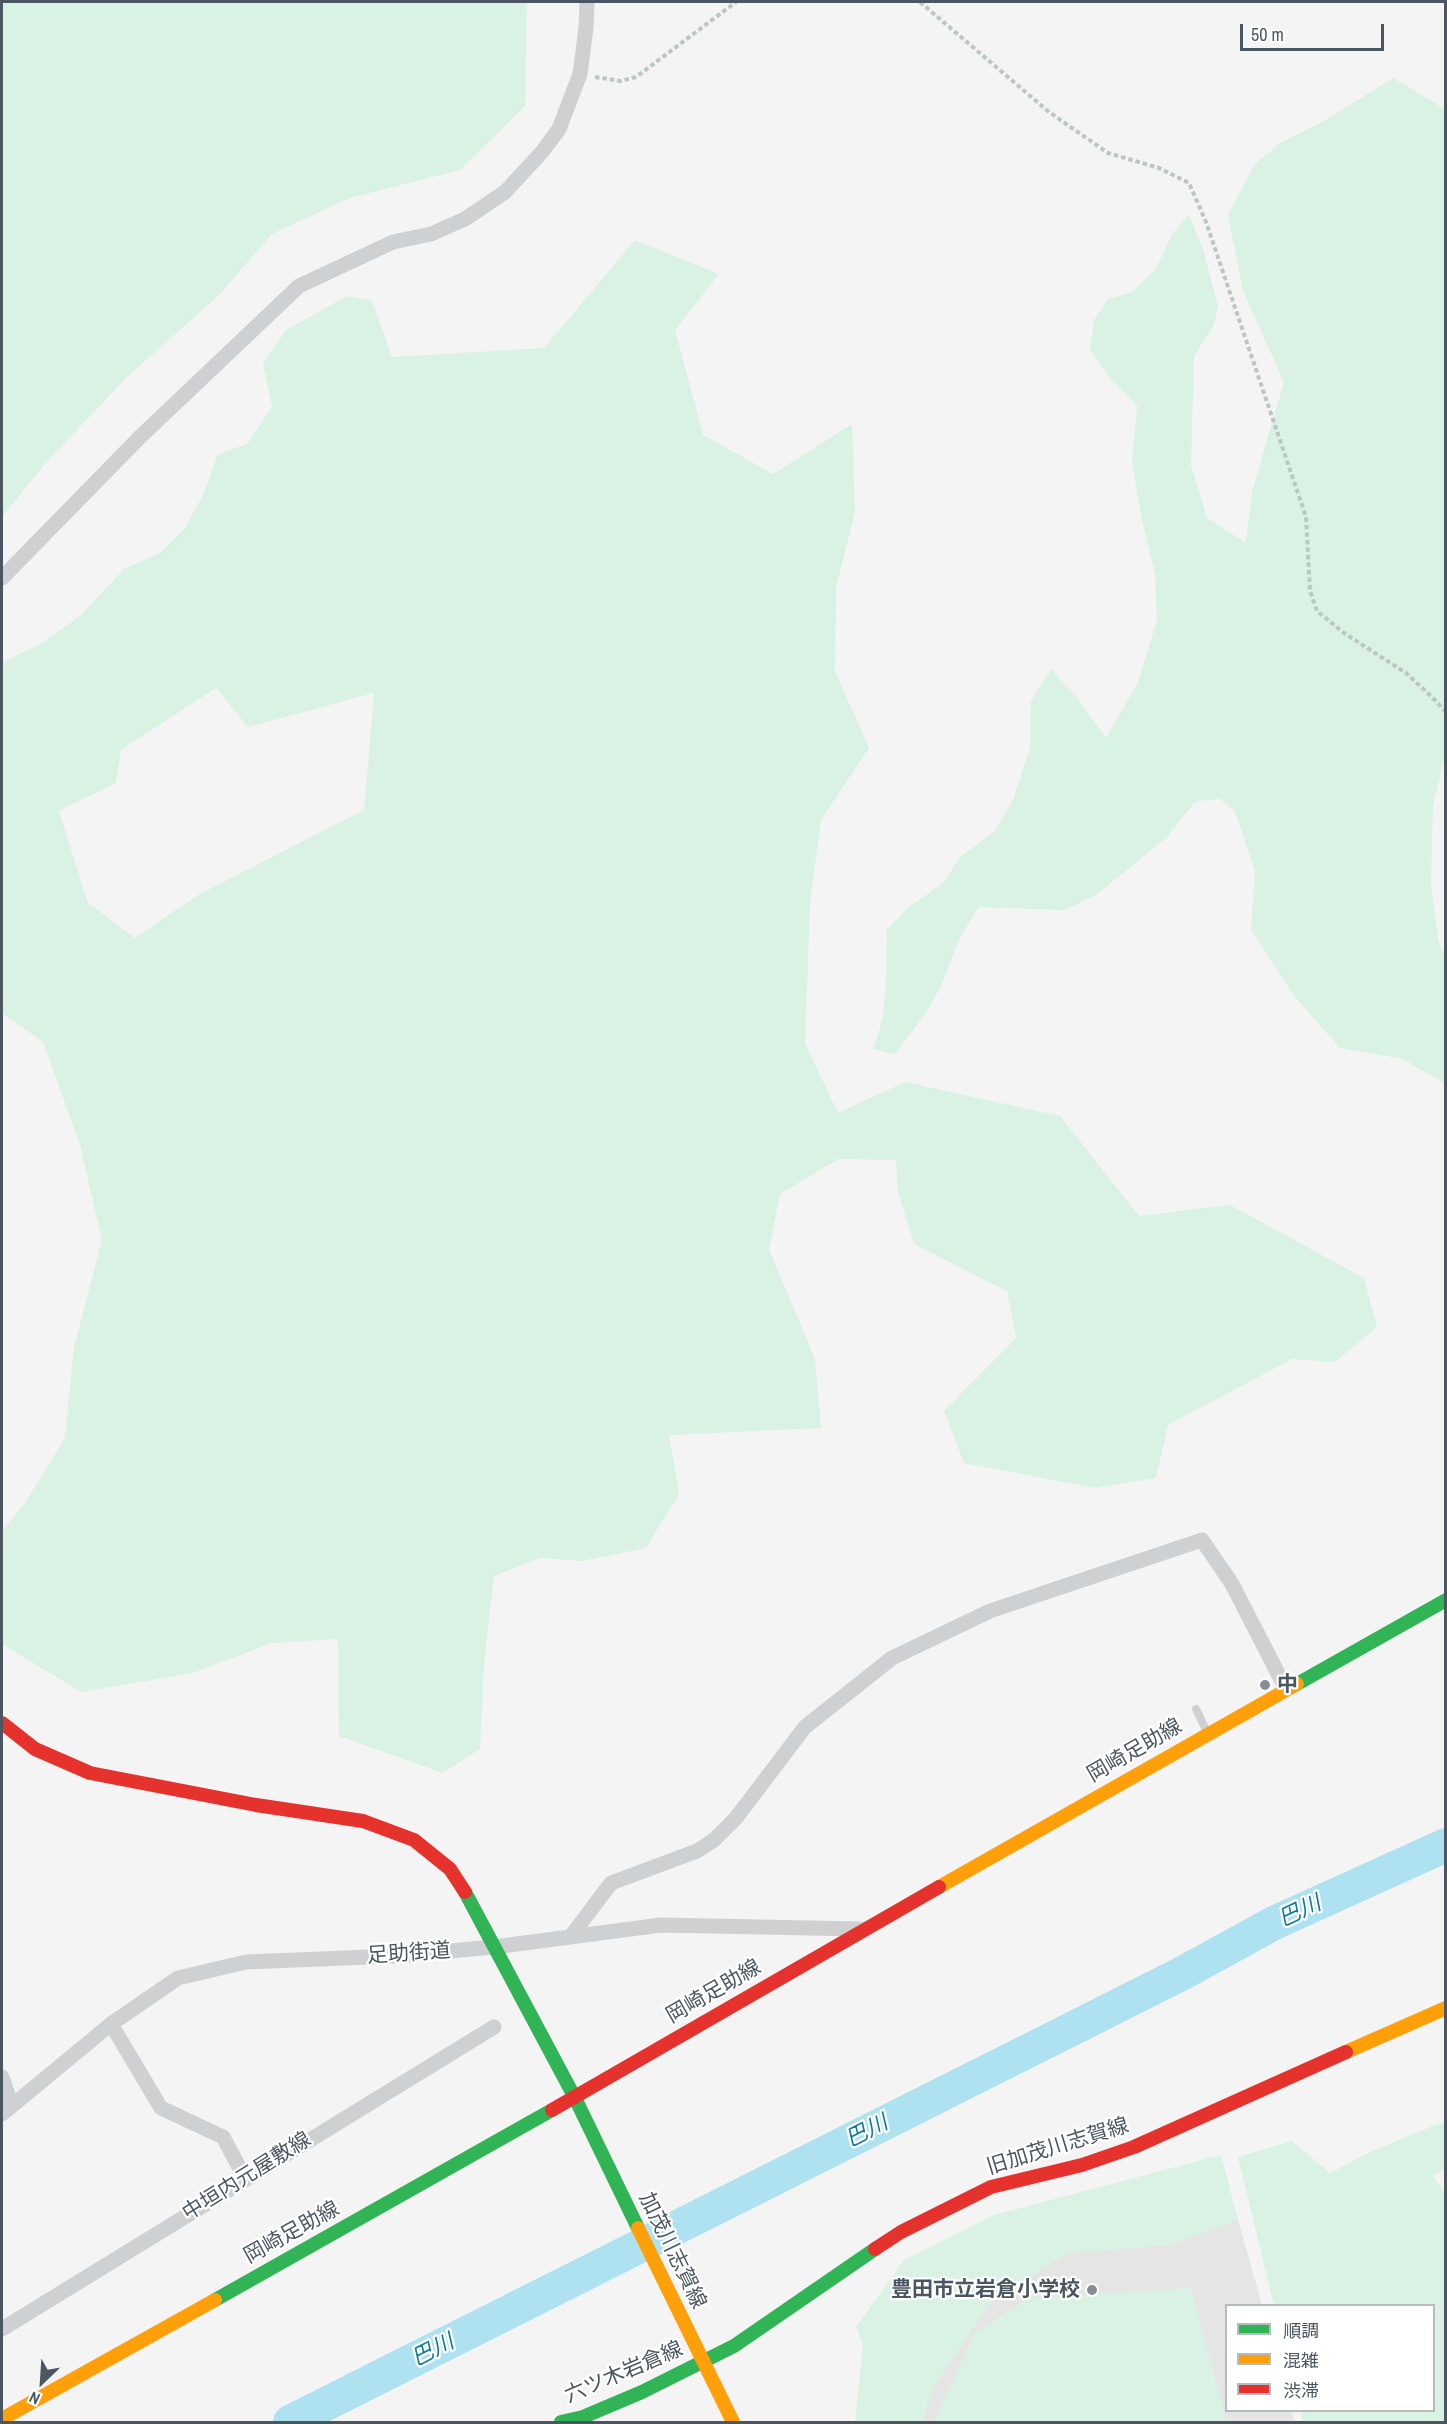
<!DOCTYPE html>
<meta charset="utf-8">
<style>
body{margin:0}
#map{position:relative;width:1447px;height:2424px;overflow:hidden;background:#f4f4f4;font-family:"Archivo Narrow","Noto Sans JP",sans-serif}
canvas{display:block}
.frame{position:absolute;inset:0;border:3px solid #4a5661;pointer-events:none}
.legend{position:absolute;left:1225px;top:2304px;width:210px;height:108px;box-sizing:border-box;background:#fff;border:2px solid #b7bbc0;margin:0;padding:8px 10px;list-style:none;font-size:18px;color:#4a5661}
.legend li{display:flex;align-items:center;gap:12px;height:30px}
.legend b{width:30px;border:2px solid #b7bbc0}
.north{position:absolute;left:12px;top:2352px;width:60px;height:60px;-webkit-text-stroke:4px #fff;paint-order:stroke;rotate:205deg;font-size:16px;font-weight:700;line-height:24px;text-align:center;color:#4a5661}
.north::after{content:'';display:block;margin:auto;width:21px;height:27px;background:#4a5661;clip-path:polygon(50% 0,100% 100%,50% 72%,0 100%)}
.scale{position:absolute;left:1240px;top:24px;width:144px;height:27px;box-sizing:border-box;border:3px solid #4a5661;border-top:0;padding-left:8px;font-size:18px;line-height:21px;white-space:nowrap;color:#4a5661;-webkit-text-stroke:4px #fff;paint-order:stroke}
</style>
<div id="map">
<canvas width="1447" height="2424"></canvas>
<div class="frame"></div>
<ul class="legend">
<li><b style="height:8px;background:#30b455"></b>順調</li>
<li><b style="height:8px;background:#ff9f0a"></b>混雑</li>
<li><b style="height:8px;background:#e5322d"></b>渋滞</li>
</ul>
<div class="north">N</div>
<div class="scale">50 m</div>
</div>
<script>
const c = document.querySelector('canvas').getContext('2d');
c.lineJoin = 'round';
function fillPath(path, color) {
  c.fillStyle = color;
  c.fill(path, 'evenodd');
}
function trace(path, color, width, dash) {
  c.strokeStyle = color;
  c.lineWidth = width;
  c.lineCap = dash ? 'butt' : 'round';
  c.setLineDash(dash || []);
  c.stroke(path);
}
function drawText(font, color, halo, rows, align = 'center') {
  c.font = font + ' "Archivo Narrow","Noto Sans JP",sans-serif';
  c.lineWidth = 4.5;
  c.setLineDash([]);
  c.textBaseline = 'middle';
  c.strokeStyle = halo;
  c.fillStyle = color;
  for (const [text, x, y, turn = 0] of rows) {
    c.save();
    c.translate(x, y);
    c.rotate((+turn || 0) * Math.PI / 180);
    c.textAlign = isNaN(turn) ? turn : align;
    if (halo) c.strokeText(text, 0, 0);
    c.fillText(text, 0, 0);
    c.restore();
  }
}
const education = new Path2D(`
 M 1226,2177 L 1262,2305 L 1226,2306 L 1226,2410 L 1291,2411 L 1295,2422 L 875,2422 L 935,2275 Z`);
const green = new Path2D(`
 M 2,2 L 527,2 L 525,106 L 460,170 L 350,198 L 272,234 L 219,295 L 127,377 L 45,464 L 2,517 Z
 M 1393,78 L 1445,109 L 1446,749 L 1433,806 L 1431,885 L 1438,938 L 1445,959 L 1445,1084 L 1403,1059 L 1340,1048 L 1295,997 L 1251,930 L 1255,872 L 1235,811 L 1220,799 L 1196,801 L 1166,838 L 1096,895 L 1064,910 L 979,907 L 960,937 L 941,986 L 926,1013 L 895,1054 L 873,1049 C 889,1011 886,969 887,929 L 908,908 L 943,883 L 960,857 L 994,832 L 1013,800 L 1030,748 L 1031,701 L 1051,669 L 1078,699 L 1106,738 L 1138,682 L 1157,620 L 1155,574 L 1141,516 L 1132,462 L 1137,405 L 1111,380 L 1090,350 L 1094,320 L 1108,299 L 1132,292 L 1156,269 L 1172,234 L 1189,214 L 1203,249 L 1218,305 L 1214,325 L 1194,356 L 1191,465 L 1207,518 L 1246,543 L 1252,492 L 1284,382 L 1243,291 L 1228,215 L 1254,165 L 1280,143 L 1324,121 Z
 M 635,240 L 719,274 L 675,330 L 703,435 L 773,474 L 852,424 L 855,512 L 836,587 L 835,671 L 869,748 L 821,820 L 810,903 L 805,1043 L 838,1113 L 905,1082 L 1060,1116 L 1139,1216 L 1230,1205 L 1364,1278 L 1377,1327 L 1335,1362 L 1292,1359 L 1168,1425 L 1156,1478 L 1095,1488 L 964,1463 L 944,1411 L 1016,1338 L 1007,1291 L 914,1244 L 898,1192 L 896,1160 L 838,1159 L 780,1194 L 769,1249 L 815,1359 L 821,1428 L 669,1435 L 679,1494 L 646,1548 L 582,1561 L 540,1558 L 494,1576 L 484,1663 L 480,1749 L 443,1773 L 339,1736 L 338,1639 L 272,1643 L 193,1673 L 81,1692 L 2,1644 L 2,1531 L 25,1503 L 65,1438 L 74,1347 L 102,1240 L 80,1145 L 43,1042 L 2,1013 L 2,662 L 39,645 L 80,616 L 124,569 L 160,553 L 185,528 L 203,495 L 218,454 L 247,444 L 272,407 L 263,363 L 286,330 L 347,296 L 372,301 L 392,357 L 544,348 ZM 216,688 L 248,727 L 374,693 L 364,810 L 198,895 L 135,938 L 88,903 L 59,811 L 116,783 L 121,750 Z
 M 1445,2123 L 1445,2169 L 1433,2176 L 1445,2192 L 1445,2422 L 1303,2422 L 1300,2411 L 1434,2410 L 1434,2306 L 1274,2305 L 1238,2157 L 1292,2141 L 1330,2173 L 1372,2151 L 1435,2125 Z
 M 1221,2155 L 1238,2220 L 1170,2245 L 1069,2253 L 994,2298 L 936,2383 L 922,2422 L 855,2422 L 863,2345 L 856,2327 L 904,2260 L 994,2215 Z
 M 1191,2288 L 1227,2422 L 936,2422 L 936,2418 L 975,2332 L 1029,2298 Z`);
const river = new Path2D(`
 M 290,2422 L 1181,1974 L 1274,1923 L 1446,1845`);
const path = new Path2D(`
 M 920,2 L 1049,112 L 1108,153 L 1159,168 L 1189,183 L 1206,222 L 1306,517 L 1310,591 L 1317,611 L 1344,633 L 1406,673 L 1432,697 L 1446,712
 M 595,77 L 621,81 L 636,77 L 736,2`);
const lane = new Path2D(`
 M 1196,1709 L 1207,1732`);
const street = new Path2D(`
 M 2,578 L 140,437 L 299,286 L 393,242 L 431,234 L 465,219 L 505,192 L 542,152 L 559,129 L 580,74 L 586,28 L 587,2
 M 572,1935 L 611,1883 L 697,1851 L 714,1840 L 736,1818 L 805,1727 L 892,1658 L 990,1611 L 1202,1540 L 1232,1584 L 1286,1689
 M 111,2024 L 161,2108 L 223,2137 L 245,2178
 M 2,2077 L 11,2104
 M 2,2114 L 111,2024 L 178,1978 L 246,1962 L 395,1956 L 494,1947 L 661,1925 L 860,1929
 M 2,2329 L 494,2027`);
const fast = new Path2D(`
 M 1297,1684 L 1446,1600
 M 465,1892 L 575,2098 L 638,2228
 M 215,2300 L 552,2110
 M 561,2422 L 583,2417 L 642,2392 L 734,2346 L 875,2249`);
const slow = new Path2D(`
 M 939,1887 L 1297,1684
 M 1346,2052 L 1446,2008
 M 638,2228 L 733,2422
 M 2,2419 L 215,2300`);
const jam = new Path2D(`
 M 2,1723 L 35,1749 L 90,1773 L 256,1805 L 363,1821 L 414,1840 L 450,1869 L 465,1892
 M 552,2110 L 939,1887
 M 875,2249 L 901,2232 L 991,2187 L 1082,2165 L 1134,2147 L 1346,2052`);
const markers = [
 [1265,1685,6,"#868d94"],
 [1092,2290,6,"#868d94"]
];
const poiNames = [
 ["中",1277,1685],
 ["豊田市立岩倉小学校",1080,2290,"right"]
];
const streetNames = [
 ["岡崎足助線",1135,1751,-30],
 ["足助街道",409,1954,-4],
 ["岡崎足助線",714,1992,-30],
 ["旧加茂川志賀線",1058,2147,-17],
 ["中垣内元屋敷線",247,2177,-32],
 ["岡崎足助線",292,2233,-29],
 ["加茂川志賀線",672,2251,64],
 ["六ツ木岩倉線",624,2373,-23]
];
const waterNames = [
 ["巴川",1300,1912,-25],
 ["巴川",867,2132,-27],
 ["巴川",433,2351,-27]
];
fillPath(education, '#e6e5e6');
fillPath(green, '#d9f2e3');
trace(river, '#aee2f0', 34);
trace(path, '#bcc7c4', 4, [4.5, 3]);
trace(lane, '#ced0d2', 8);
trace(street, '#ced0d2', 15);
trace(fast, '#30b455', 14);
trace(slow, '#ff9f0a', 14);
trace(jam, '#e5322d', 14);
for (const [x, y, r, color] of markers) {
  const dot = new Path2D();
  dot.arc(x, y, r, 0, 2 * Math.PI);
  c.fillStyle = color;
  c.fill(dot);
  trace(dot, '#fff', 2);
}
drawText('bold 21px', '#4a5661', '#fff', poiNames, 'left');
drawText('21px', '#4a5661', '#fff', streetNames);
drawText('italic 22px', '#0c7c9b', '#fff', waterNames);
</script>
